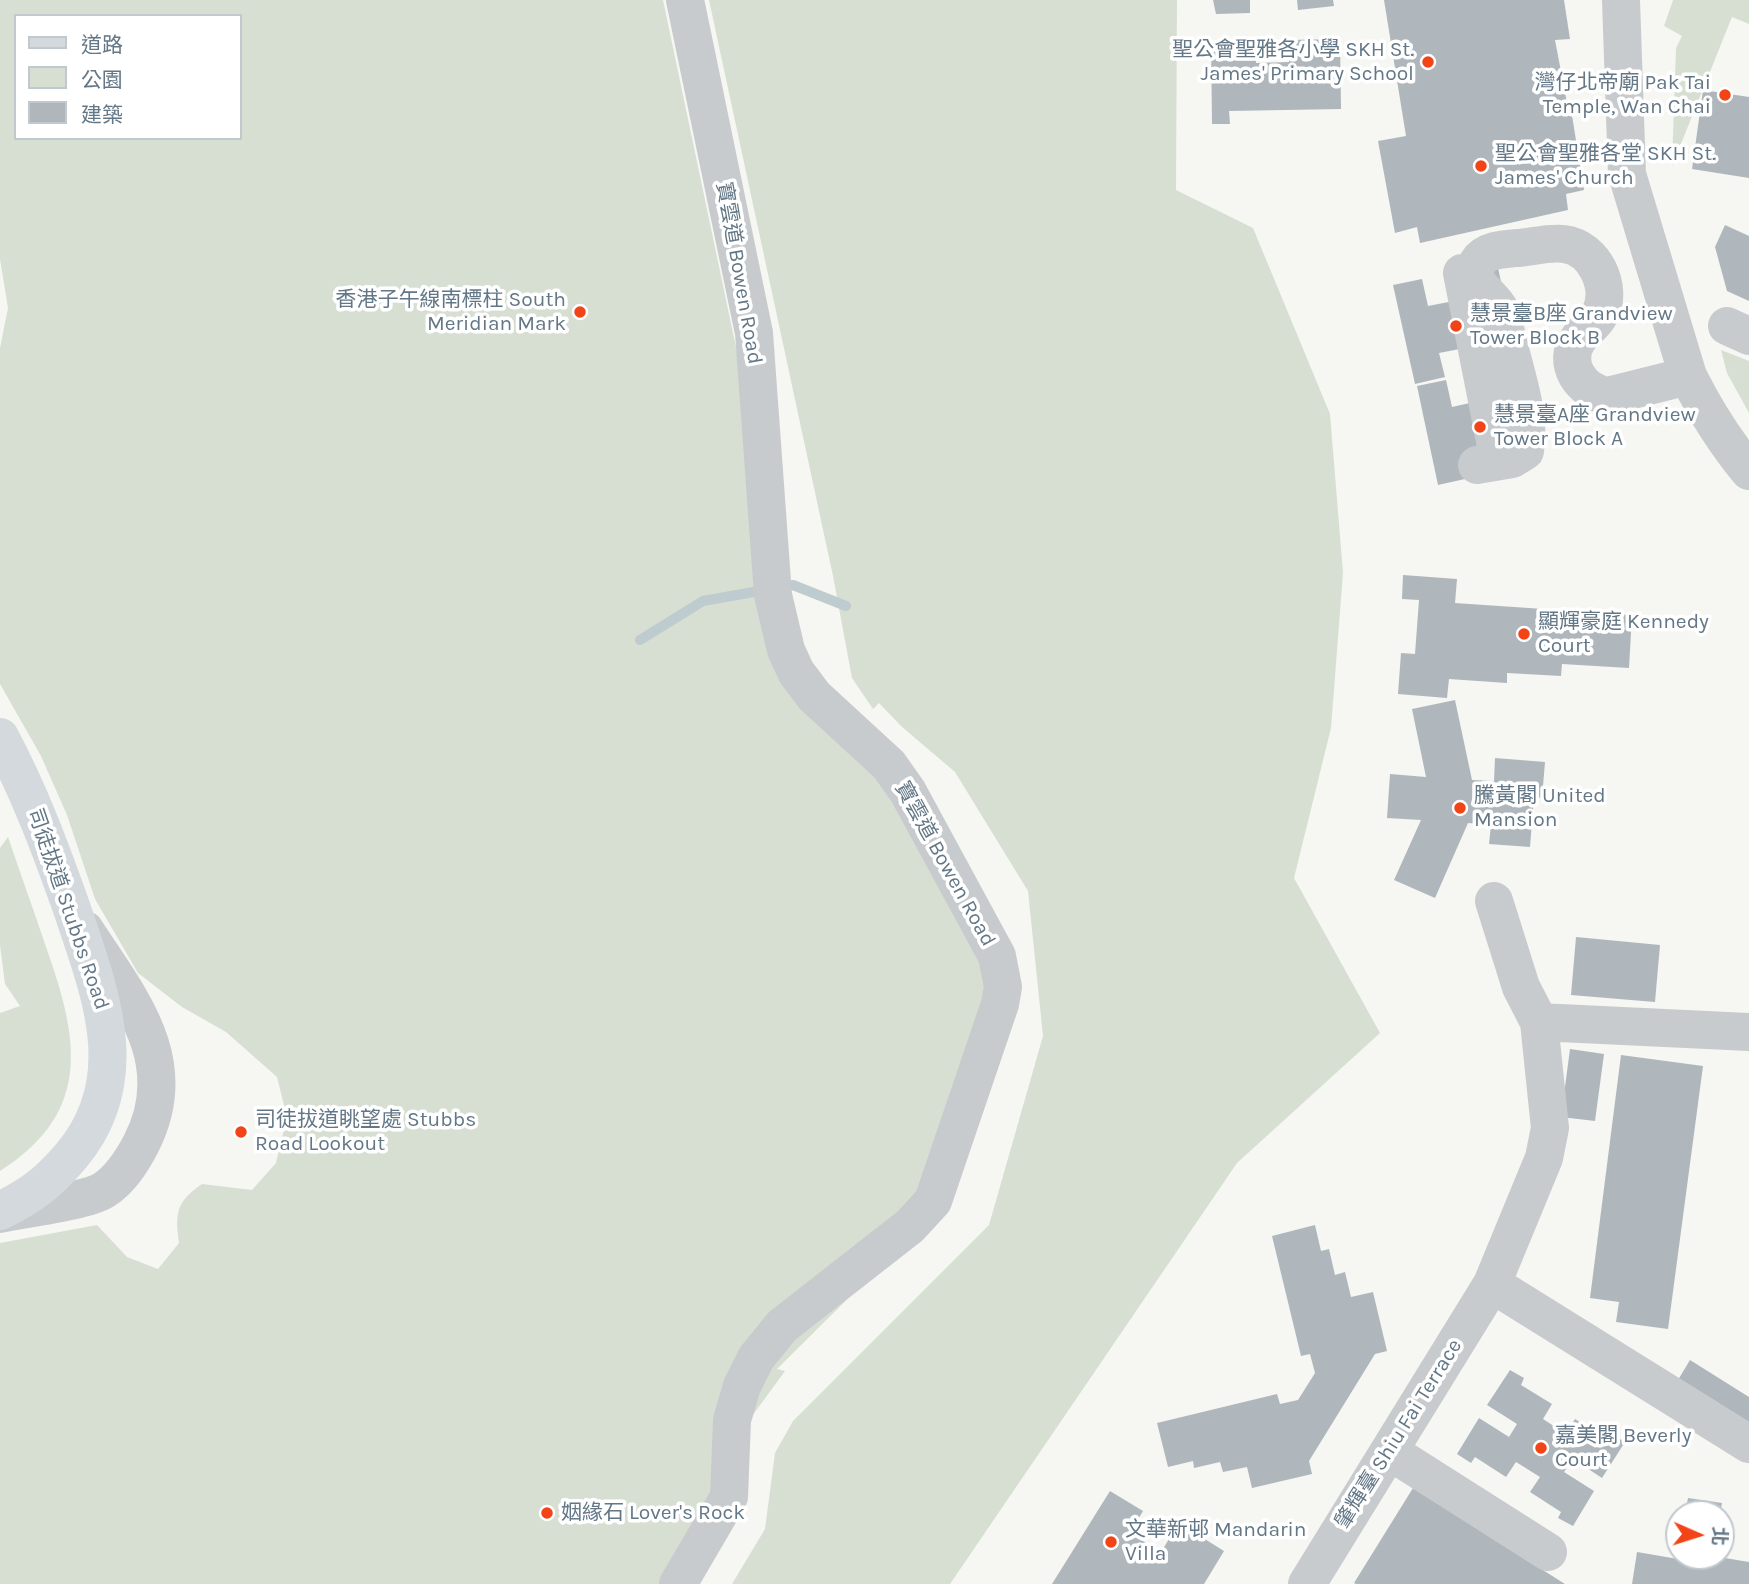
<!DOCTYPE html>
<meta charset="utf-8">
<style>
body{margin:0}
#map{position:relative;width:1749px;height:1584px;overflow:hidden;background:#f6f6f2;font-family:Karla,"Noto Sans TC",sans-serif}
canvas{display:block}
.legend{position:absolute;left:14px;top:14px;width:228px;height:126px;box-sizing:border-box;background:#fff;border:2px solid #c1c9cf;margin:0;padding:9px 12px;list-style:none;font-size:21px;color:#637786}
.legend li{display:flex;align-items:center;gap:14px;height:35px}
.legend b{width:35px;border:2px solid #c1c9cf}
.north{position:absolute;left:1665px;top:1500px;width:70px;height:70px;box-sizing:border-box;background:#fff;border:2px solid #c1c9cf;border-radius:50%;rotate:93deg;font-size:19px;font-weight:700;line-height:28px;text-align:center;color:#637786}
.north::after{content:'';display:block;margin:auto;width:24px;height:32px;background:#f24417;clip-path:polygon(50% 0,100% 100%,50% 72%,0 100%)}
</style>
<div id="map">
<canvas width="1749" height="1584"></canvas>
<ul class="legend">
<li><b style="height:9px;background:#d4d9dd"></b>道路</li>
<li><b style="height:19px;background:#d7dfd3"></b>公園</li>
<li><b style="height:19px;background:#afb7bc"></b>建築</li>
</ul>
<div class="north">北</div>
</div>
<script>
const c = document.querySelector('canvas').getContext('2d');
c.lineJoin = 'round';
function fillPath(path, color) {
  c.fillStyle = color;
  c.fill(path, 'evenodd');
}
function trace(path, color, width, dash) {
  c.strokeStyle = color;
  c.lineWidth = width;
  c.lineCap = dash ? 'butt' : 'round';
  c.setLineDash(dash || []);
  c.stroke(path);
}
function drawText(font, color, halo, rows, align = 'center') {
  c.font = font + ' Karla,"Noto Sans TC",sans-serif';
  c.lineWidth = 7;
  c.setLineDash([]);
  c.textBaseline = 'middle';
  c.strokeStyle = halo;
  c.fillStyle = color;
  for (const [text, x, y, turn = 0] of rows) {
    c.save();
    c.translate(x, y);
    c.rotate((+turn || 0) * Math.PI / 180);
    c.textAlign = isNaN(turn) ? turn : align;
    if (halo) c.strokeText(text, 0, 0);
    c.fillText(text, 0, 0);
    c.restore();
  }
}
const green = new Path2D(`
 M 0,0 L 663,0 L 734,338 L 811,681 L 985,909 L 997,1031 L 950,1197 L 777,1369 L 785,1371 L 739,1434 L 679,1584 L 0,1584 L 0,1243 L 97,1225 L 127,1257 L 158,1269 L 179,1243 C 175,1213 176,1202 202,1184 L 252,1190 L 276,1163 L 287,1117 L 277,1077 L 226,1032 L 182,1007 L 138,973 L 95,899 L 67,815 L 41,756 L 0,684 L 0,348 L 8,308 L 0,259 ZM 16,16 L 240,16 L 240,138 L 16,138 Z
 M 709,0 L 1177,0 L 1176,190 L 1253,228 L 1330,414 L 1343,573 L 1331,728 L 1294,878 L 1380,1033 L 1237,1163 L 950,1584 L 732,1584 L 765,1529 L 775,1453 L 793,1421 L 989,1225 L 1043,1036 L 1028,891 L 955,772 L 901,726 L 879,703 L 873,709 L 852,678 L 833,576 Z
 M 1673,0 L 1749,0 L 1749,24 L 1732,17 L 1672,166 L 1676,48 L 1682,36 L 1664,26 Z
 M 1721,350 L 1749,361 L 1749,413 L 1727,373 Z
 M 8,837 C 20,873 33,908 45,944 C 77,1035 96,1110 0,1171 L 0,1013 L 20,1006 L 5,984 L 0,945 L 0,848 Z`);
const stream = new Path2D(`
 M 640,640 L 703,601 L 793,585 L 846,606`);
const building = new Path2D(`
 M 1213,0 L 1250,0 L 1250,13 L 1216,14 Z
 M 1297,0 L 1333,0 L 1334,6 L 1298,10 Z
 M 1384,0 L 1564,0 L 1570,39 L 1555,40 L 1567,103 L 1570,103 L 1584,190 L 1566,194 L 1568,210 L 1420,243 L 1417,227 L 1395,233 L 1378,141 L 1406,136 Z
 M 1340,39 L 1341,109 L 1229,111 L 1230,124 L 1212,124 L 1211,42 L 1256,41 L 1256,63 L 1289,62 L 1289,40 Z
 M 1703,90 L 1749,97 L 1749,178 L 1692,169 Z
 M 1725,225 L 1749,236 L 1749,301 L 1727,291 L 1715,247 Z
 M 1497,263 L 1518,362 L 1470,347 L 1439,353 L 1445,377 L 1415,384 L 1393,285 L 1422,279 L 1428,306 L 1459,300 Z
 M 1520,364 L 1541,462 L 1438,485 L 1417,386 L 1446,380 L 1452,407 L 1483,400 Z
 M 1403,575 L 1457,579 L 1455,603 L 1632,615 L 1629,668 L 1562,664 L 1561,676 L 1507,673 L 1507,683 L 1449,679 L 1447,698 L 1398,694 L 1401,653 L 1415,654 L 1419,600 L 1402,599 Z
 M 1455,700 L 1472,780 L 1494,781 L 1495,758 L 1545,762 L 1542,798 L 1534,797 L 1530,847 L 1489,844 L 1491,825 L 1468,823 L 1435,898 L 1394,880 L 1421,820 L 1387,818 L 1390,774 L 1426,777 L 1412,709 Z
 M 1576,937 L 1660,945 L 1655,1002 L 1571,995 Z
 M 1570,1049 L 1604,1054 L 1595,1121 L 1561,1117 Z
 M 1621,1055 L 1703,1066 L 1668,1329 L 1616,1322 L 1619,1302 L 1590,1298 Z
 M 1315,1225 L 1321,1251 L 1329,1249 L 1335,1275 L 1345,1272 L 1351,1297 L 1373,1292 L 1387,1351 L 1375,1354 L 1309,1461 L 1312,1474 L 1252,1488 L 1247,1467 L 1223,1472 L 1220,1462 L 1194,1468 L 1193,1461 L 1168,1467 L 1157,1423 L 1277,1394 L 1280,1404 L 1298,1400 L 1315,1373 L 1310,1354 L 1301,1356 L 1272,1236 Z
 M 1690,1360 L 1749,1397 L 1749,1424 L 1678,1380 Z
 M 1510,1370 L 1524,1378 L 1521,1385 L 1552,1404 L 1543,1419 L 1566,1434 L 1575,1419 L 1606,1439 L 1610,1433 L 1625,1442 L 1602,1478 L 1573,1459 L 1564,1472 L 1594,1491 L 1573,1526 L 1558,1518 L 1561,1512 L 1530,1492 L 1540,1477 L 1516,1462 L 1506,1477 L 1475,1457 L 1471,1463 L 1457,1454 L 1479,1418 L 1509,1437 L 1517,1424 L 1487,1405 Z
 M 1413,1488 L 1565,1584 L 1356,1584 L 1354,1583 Z
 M 1110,1491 L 1143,1511 L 1130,1533 L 1161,1552 L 1179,1523 L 1224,1551 L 1204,1584 L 1052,1584 Z
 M 1688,1498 L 1722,1503 L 1720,1514 L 1685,1514 Z
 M 1637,1552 L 1678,1559 L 1678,1556 L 1713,1556 L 1749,1562 L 1749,1584 L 1632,1584 Z`);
const minor = new Path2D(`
 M 1621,0 L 1627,174 L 1688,376 C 1705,410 1725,442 1749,471
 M 1462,273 L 1499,461
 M 1727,326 L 1749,336
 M 1477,465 L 1512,459 L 1525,451 C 1531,415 1516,376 1508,341 C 1505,332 1505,319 1500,310 C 1492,294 1466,283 1478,262 C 1485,250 1505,249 1517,248 C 1532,247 1549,242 1564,244 C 1595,248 1613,287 1600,314 C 1595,324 1586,329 1579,338 C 1561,363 1581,392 1608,396 L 1688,376
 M 1539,1022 L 1749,1032
 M 0,1214 C 23,1209 87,1201 104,1190 C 121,1179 132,1161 141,1144 C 184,1061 129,998 85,930
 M 1492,1284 L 1749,1444
 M 1389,1451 L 1548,1552
 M 678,1584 L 729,1497 L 732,1420 L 742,1386 L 756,1358 L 782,1326 L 910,1226 L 933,1201 L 1000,1004 L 1003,987 L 997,956 L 908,792 L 889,765 L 814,696 L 796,672 L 786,650 L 773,595 L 754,333 L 685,0
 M 1307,1584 L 1492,1284 L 1544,1158 L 1550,1128 L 1539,1022 L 1521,987 L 1494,901`);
const major = new Path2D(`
 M 0,737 C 30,793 51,850 72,909 C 100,993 136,1079 71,1156 C 48,1183 32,1195 0,1211`);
const markers = [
 [1428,62,7,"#f24417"],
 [1725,95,7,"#f24417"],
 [1481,166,7,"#f24417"],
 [580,312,7,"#f24417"],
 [1456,326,7,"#f24417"],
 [1480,427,7,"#f24417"],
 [1524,634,7,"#f24417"],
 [1460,808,7,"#f24417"],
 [241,1132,7,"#f24417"],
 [1541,1448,7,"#f24417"],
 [547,1513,7,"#f24417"],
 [1111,1542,7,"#f24417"]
];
const poiNames = [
 ["聖公會聖雅各小學 SKH St.",1414,50,"right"],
 ["James' Primary School",1414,74,"right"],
 ["灣仔北帝廟 Pak Tai",1711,83,"right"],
 ["Temple, Wan Chai",1711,107,"right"],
 ["聖公會聖雅各堂 SKH St.",1495,154],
 ["James' Church",1495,178],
 ["香港子午線南標柱 South",566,300,"right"],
 ["Meridian Mark",566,324,"right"],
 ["慧景臺B座 Grandview",1470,314],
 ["Tower Block B",1470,338],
 ["慧景臺A座 Grandview",1494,415],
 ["Tower Block A",1494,439],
 ["顯輝豪庭 Kennedy",1538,622],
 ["Court",1538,646],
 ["騰黃閣 United",1474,796],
 ["Mansion",1474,820],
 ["司徒拔道眺望處 Stubbs",255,1120],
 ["Road Lookout",255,1144],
 ["嘉美閣 Beverly",1555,1436],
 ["Court",1555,1460],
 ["姻緣石 Lover's Rock",561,1513],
 ["文華新邨 Mandarin",1125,1530],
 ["Villa",1125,1554]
];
const streetNames = [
 ["寶雲道 Bowen Road",739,273,80],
 ["寶雲道 Bowen Road",945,864,61],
 ["司徒拔道 Stubbs Road",68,909,71],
 ["肇輝臺 Shiu Fai Terrace",1399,1434,-58]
];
fillPath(green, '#d7dfd3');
trace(stream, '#becbcf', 10);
fillPath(building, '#afb7bc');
trace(minor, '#c8cbce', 38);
trace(major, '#d4d9dd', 38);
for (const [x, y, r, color] of markers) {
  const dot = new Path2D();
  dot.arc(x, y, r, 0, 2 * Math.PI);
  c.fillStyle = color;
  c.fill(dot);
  trace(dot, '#fff', 2.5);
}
drawText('21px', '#637786', '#fff', poiNames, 'left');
drawText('21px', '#637786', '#fff', streetNames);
</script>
